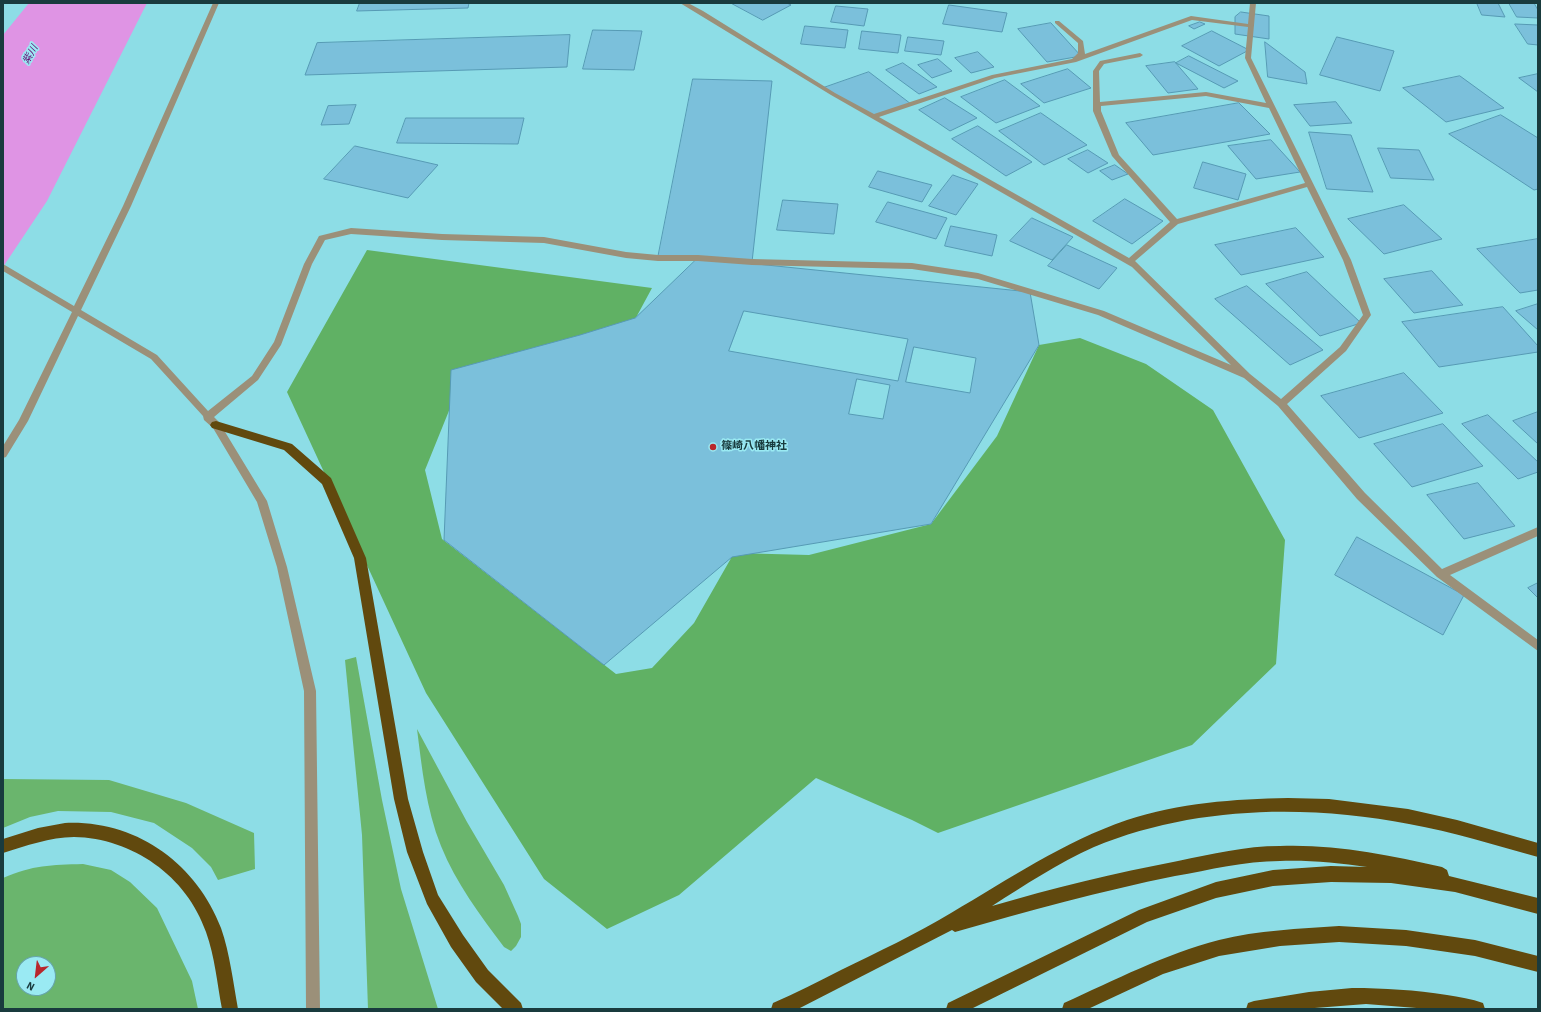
<!DOCTYPE html>
<meta charset="utf-8">
<style>
body{margin:0}
#map{position:relative;width:1541px;height:1012px;overflow:hidden;background:#8ddde6;font-family:"Source Sans 3",sans-serif}
canvas{display:block}
.frame{position:absolute;inset:0;border:4px solid #193b3e;pointer-events:none}
.north{position:absolute;left:16px;top:956px;width:40px;height:40px;box-sizing:border-box;background:#9aeaf3;border:1px solid #66a4ab;border-radius:50%;rotate:208deg;font-size:11px;font-weight:700;line-height:16px;text-align:center;color:#193b3e}
.north::after{content:'';display:block;margin:auto;width:14px;height:18px;background:#b8272c;clip-path:polygon(50% 0,100% 100%,50% 72%,0 100%)}
</style>
<div id="map">
<canvas width="1541" height="1012"></canvas>
<div class="frame"></div>
<div class="north">N</div>
</div>
<script>
const c = document.querySelector('canvas').getContext('2d');
c.lineJoin = 'round';
function fillPath(path, color) {
  c.fillStyle = color;
  c.fill(path, 'evenodd');
}
function trace(path, color, width, dash) {
  c.strokeStyle = color;
  c.lineWidth = width;
  c.lineCap = dash ? 'butt' : 'round';
  c.setLineDash(dash || []);
  c.stroke(path);
}
function drawText(font, color, halo, rows, align = 'center') {
  c.font = font + ' "Source Sans 3","Noto Sans JP",sans-serif';
  c.lineWidth = 3;
  c.setLineDash([]);
  c.textBaseline = 'middle';
  c.strokeStyle = halo;
  c.fillStyle = color;
  for (const [text, x, y, turn = 0] of rows) {
    c.save();
    c.translate(x, y);
    c.rotate((+turn || 0) * Math.PI / 180);
    c.textAlign = isNaN(turn) ? turn : align;
    if (halo) c.strokeText(text, 0, 0);
    c.fillText(text, 0, 0);
    c.restore();
  }
}
const green = new Path2D(`
 M 356,657 L 382,800 L 401,889 L 438,1009 L 368,1009 L 362,835 L 345,660 Z
 M 417,729 L 467,822 L 504,885 L 518,916 L 521,924 L 521,937 L 516,946 L 511,951 L 504,947 C 480,915 456,883 441,846 C 426,809 422,768 417,729 Z
 M 3,779 L 109,780 L 186,803 L 254,833 L 255,869 L 218,880 L 211,867 L 192,848 L 154,823 L 111,812 L 58,811 L 30,817 L 3,828 Z
 M 83,864 L 111,870 L 130,882 L 157,908 L 192,981 L 198,1009 L 3,1009 L 3,878 C 33,865 51,865 83,864 ZM 24,964 L 48,964 L 48,988 L 24,988 Z`);
const forest = new Path2D(`
 M 367,250 L 652,288 L 632,325 L 459,386 L 425,470 L 442,539 L 616,674 L 652,668 L 694,623 L 734,553 L 809,555 L 931,524 L 997,436 L 1039,345 L 1080,338 L 1146,364 L 1213,410 L 1285,540 L 1276,664 L 1192,745 L 938,833 L 912,820 L 816,778 L 679,895 L 607,929 L 544,879 L 426,693 L 287,392 Z`);
const water = new Path2D(`
 M 29,3 L 147,3 L 47,201 L 3,267 L 3,35 Z`);
const building = new Path2D(`
 M 360,3 L 469,3 L 468,8 L 357,11 Z
 M 731,3 L 787,3 L 791,5 L 763,20 Z
 M 1477,3 L 1498,3 L 1505,17 L 1482,15 Z
 M 1509,3 L 1534,3 L 1538,10 L 1538,18 L 1517,17 Z
 M 949,5 L 1007,13 L 1002,32 L 943,24 Z
 M 836,6 L 868,9 L 864,26 L 831,22 Z
 M 1241,12 L 1269,16 L 1269,39 L 1235,34 L 1235,17 Z
 M 1200,22 L 1205,24 L 1194,29 L 1189,26 Z
 M 1051,23 L 1081,56 L 1047,62 L 1018,29 Z
 M 1515,24 L 1538,25 L 1538,45 L 1528,44 Z
 M 805,26 L 848,30 L 845,48 L 801,44 Z
 M 593,30 L 642,31 L 634,70 L 583,69 Z
 M 862,31 L 901,35 L 898,53 L 859,49 Z
 M 1212,31 L 1249,50 L 1219,66 L 1182,46 Z
 M 570,35 L 567,67 L 305,75 L 317,43 Z
 M 908,37 L 944,41 L 941,55 L 905,51 Z
 M 1337,37 L 1394,51 L 1380,91 L 1320,75 Z
 M 1265,42 L 1305,72 L 1307,84 L 1268,77 Z
 M 978,52 L 994,67 L 971,73 L 955,58 Z
 M 1189,56 L 1238,81 L 1224,88 L 1176,63 Z
 M 938,59 L 952,71 L 932,78 L 918,65 Z
 M 1175,62 L 1198,89 L 1168,93 L 1146,66 Z
 M 903,63 L 937,87 L 919,94 L 886,70 Z
 M 1068,69 L 1091,88 L 1044,103 L 1021,84 Z
 M 869,72 L 911,104 L 873,117 L 823,88 Z
 M 1538,74 L 1538,92 L 1519,78 Z
 M 1460,76 L 1504,108 L 1446,122 L 1403,88 Z
 M 693,79 L 772,81 L 752,262 L 658,258 Z
 M 1005,80 L 1040,106 L 996,123 L 961,97 Z
 M 945,98 L 977,118 L 950,131 L 919,110 Z
 M 1336,102 L 1352,123 L 1310,126 L 1294,105 Z
 M 1239,103 L 1270,134 L 1153,155 L 1126,123 Z
 M 356,105 L 349,124 L 321,125 L 328,106 Z
 M 1041,113 L 1087,145 L 1044,165 L 999,131 Z
 M 1501,115 L 1538,138 L 1538,189 L 1534,190 L 1449,134 Z
 M 406,118 L 524,118 L 518,144 L 397,143 Z
 M 978,126 L 1032,162 L 1006,176 L 952,139 Z
 M 1309,132 L 1351,135 L 1373,192 L 1327,189 Z
 M 1271,140 L 1300,172 L 1256,179 L 1228,146 Z
 M 355,146 L 438,165 L 408,198 L 324,179 Z
 M 1378,148 L 1419,150 L 1434,180 L 1391,178 Z
 M 1088,150 L 1108,163 L 1088,173 L 1068,159 Z
 M 1203,162 L 1246,174 L 1238,200 L 1194,188 Z
 M 1115,165 L 1128,174 L 1112,180 L 1100,171 Z
 M 878,171 L 932,185 L 922,202 L 869,187 Z
 M 953,175 L 978,184 L 956,215 L 929,206 Z
 M 1125,199 L 1163,221 L 1132,244 L 1093,221 Z
 M 783,200 L 838,204 L 834,234 L 777,230 Z
 M 888,202 L 947,218 L 936,239 L 876,222 Z
 M 1404,205 L 1442,239 L 1384,254 L 1348,219 Z
 M 1032,218 L 1073,237 L 1052,260 L 1010,241 Z
 M 951,226 L 997,235 L 992,256 L 945,246 Z
 M 1296,228 L 1324,257 L 1241,275 L 1215,245 Z
 M 1538,239 L 1538,290 L 1520,293 L 1477,249 Z
 M 1067,245 L 1117,268 L 1099,289 L 1048,266 Z
 M 698,258 L 1030,292 L 1039,345 L 931,524 L 732,557 L 604,665 L 444,540 L 451,370 L 580,335 L 635,318 Z
 M 1432,271 L 1463,305 L 1414,313 L 1384,279 Z
 M 1307,272 L 1361,323 L 1320,336 L 1266,284 Z
 M 1247,286 L 1323,350 L 1290,365 L 1215,299 Z
 M 1538,304 L 1538,330 L 1516,311 Z
 M 1503,307 L 1538,346 L 1538,352 L 1439,367 L 1402,322 Z
 M 744,311 L 908,339 L 898,381 L 729,351 Z
 M 914,347 L 976,358 L 970,393 L 906,382 Z
 M 1404,373 L 1443,413 L 1359,438 L 1321,396 Z
 M 857,379 L 890,385 L 883,419 L 849,414 Z
 M 1538,412 L 1538,444 L 1513,421 Z
 M 1488,415 L 1538,462 L 1538,472 L 1518,479 L 1462,424 Z
 M 1443,424 L 1483,466 L 1412,487 L 1374,444 Z
 M 1478,483 L 1515,526 L 1464,539 L 1427,495 Z
 M 1357,537 L 1464,595 L 1443,635 L 1335,575 Z
 M 1538,583 L 1538,598 L 1528,588 Z`);
const minor = new Path2D(`
 M 213,3 L 219,3 L 131,206 L 81,310 L 157,355 L 208,411 L 252,376 L 274,342 L 304,264 L 319,236 L 351,228 L 442,234 L 544,237 L 626,252 L 658,255 L 698,255 L 752,259 L 912,263 L 978,273 L 1104,311 L 1231,365 L 1132,267 L 831,95 L 680,3 L 688,3 L 703,11 L 835,93 L 874,114 L 992,75 L 1072,59 L 1078,53 L 1078,43 L 1055,23 L 1055,21 L 1059,21 L 1083,41 L 1085,54 L 1191,16 L 1248,24 L 1250,3 L 1256,3 L 1251,58 L 1351,260 L 1371,315 L 1346,351 L 1287,404 L 1365,493 L 1442,569 L 1538,527 L 1538,536 L 1450,575 L 1538,640 L 1538,651 L 1437,577 L 1357,499 L 1278,406 L 1244,378 L 1098,315 L 978,279 L 912,269 L 752,265 L 698,261 L 658,261 L 626,258 L 544,243 L 442,240 L 351,234 L 325,240 L 312,264 L 281,345 L 258,380 L 214,417 L 219,422 L 267,501 L 287,567 L 316,691 L 320,1009 L 306,1009 L 304,691 L 277,567 L 257,502 L 213,428 L 204,420 L 203,416 L 151,359 L 78,316 L 28,421 L 6,457 L 3,458 L 3,446 L 19,420 L 72,312 L 3,271 L 3,264 L 74,306 L 123,206 ZM 1192,20 L 1248,27 L 1245,58 L 1266,103 L 1206,92 L 1100,102 L 1099,71 L 1104,64 L 1140,57 L 1143,55 L 1140,53 L 1100,61 L 1093,71 L 1093,111 L 1112,156 L 1170,222 L 1129,258 L 879,117 L 995,78 L 1076,62 ZM 1206,96 L 1269,108 L 1305,183 L 1177,219 L 1119,155 L 1101,111 L 1101,106 ZM 1307,187 L 1343,260 L 1363,315 L 1340,347 L 1281,399 L 1250,374 L 1135,261 L 1178,224 Z`);
const highway = new Path2D(`
 M 216,421 L 292,444 L 331,478 L 366,558 L 408,799 L 423,852 L 438,895 L 463,935 L 488,970 L 521,1003 L 523,1009 L 503,1009 L 476,982 L 451,947 L 427,904 L 407,852 L 394,799 L 354,558 L 322,484 L 284,450 L 212,428 L 210,425 L 212,422 Z
 M 1288,798 L 1329,799 L 1408,809 L 1457,820 L 1538,843 L 1538,857 C 1495,845 1453,832 1409,824 C 1307,804 1192,806 1094,847 C 1058,863 1025,885 992,906 C 1053,888 1115,873 1178,861 C 1212,854 1245,846 1280,846 C 1335,844 1389,855 1442,867 L 1447,870 L 1449,876 L 1538,898 L 1538,914 L 1455,892 L 1391,883 L 1331,882 L 1273,886 L 1216,898 L 1147,922 L 971,1009 L 946,1009 L 948,1003 L 1139,910 L 1216,882 L 1273,870 L 1331,866 L 1367,867 C 1339,863 1309,860 1280,861 C 1244,861 1210,870 1175,876 C 1101,891 1028,911 955,932 L 952,930 L 798,1009 L 771,1009 L 773,1003 C 796,993 819,981 841,970 C 878,952 916,934 951,913 C 1009,879 1063,842 1127,820 C 1179,803 1234,799 1288,798 Z
 M 65,823 C 136,820 196,863 221,928 C 230,954 233,982 238,1009 L 222,1009 C 217,983 215,957 206,932 C 187,876 132,838 74,837 C 50,837 26,846 3,853 L 3,839 L 38,828 Z
 M 1339,926 L 1406,930 L 1475,940 L 1538,956 L 1538,972 L 1475,956 L 1406,946 L 1339,942 L 1280,946 L 1219,956 L 1163,974 L 1088,1009 L 1062,1009 L 1064,1003 C 1115,980 1165,954 1219,940 C 1258,930 1299,929 1339,926 Z
 M 1352,988 C 1384,988 1415,990 1447,995 C 1459,997 1472,999 1483,1003 L 1485,1009 L 1429,1009 L 1366,1004 L 1302,1009 L 1246,1009 L 1248,1003 L 1254,1001 L 1309,992 Z`);
const markers = [
 [713,447,4,"#b8272c"]
];
const farWaternames = [
 ["紫川",31,55,-61]
];
const poiNames = [
 ["篠崎八幡神社",721,447]
];
fillPath(green, '#6ab56d');
fillPath(forest, '#60b164');
fillPath(water, '#df94e4');
fillPath(building, '#7bc0db');
trace(building, '#569ab4', 1);
fillPath(minor, '#9b9079');
fillPath(highway, '#61490e');
for (const [x, y, r, color] of markers) {
  const dot = new Path2D();
  dot.arc(x, y, r, 0, 2 * Math.PI);
  c.fillStyle = color;
  c.fill(dot);
  trace(dot, '#9aeaf3', 1.5);
}
drawText('italic 10px', '#65026c', '#9aeaf3', farWaternames);
drawText('bold 11px', '#193b3e', '#9aeaf3', poiNames, 'left');
</script>
